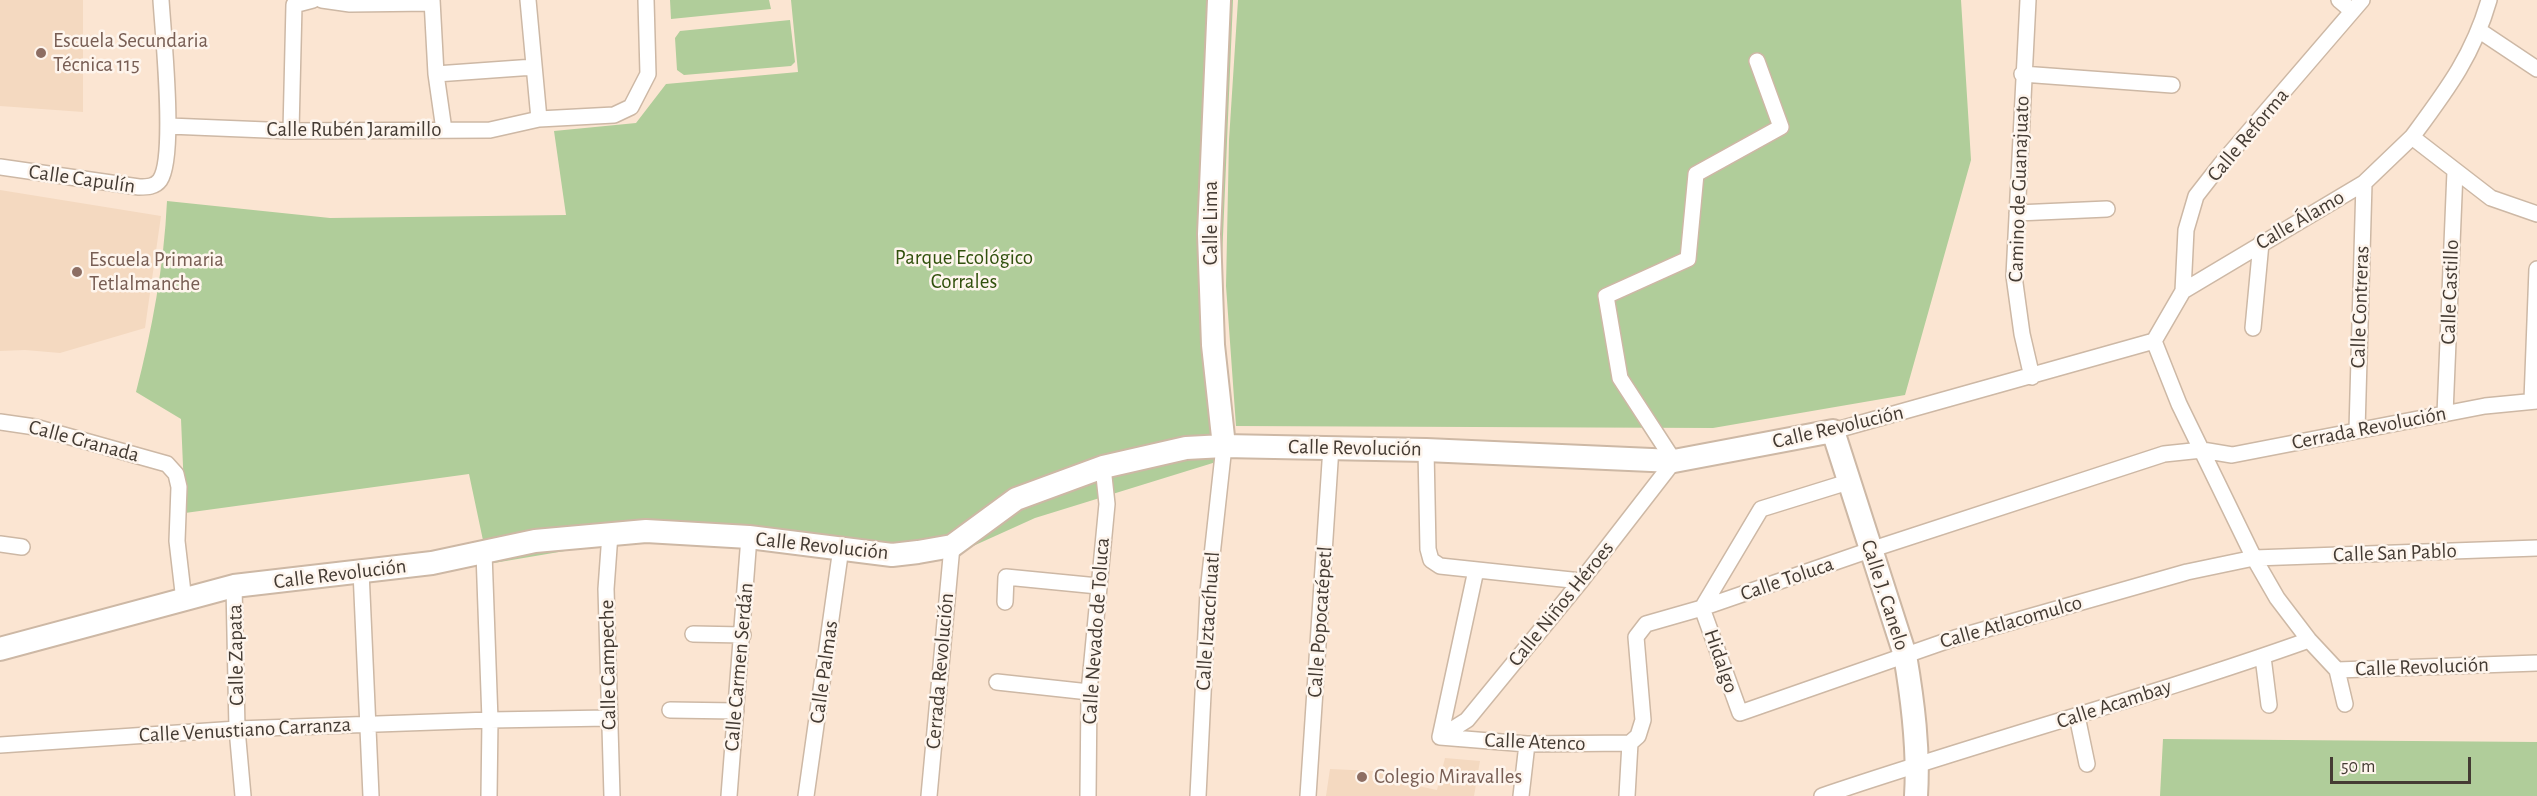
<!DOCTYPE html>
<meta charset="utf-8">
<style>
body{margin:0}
#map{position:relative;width:2537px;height:796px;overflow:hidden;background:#fbe5d2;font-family:"Alegreya Sans",sans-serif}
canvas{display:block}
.scale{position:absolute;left:2330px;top:757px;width:141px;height:27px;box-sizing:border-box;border:3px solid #443b33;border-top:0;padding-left:8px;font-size:18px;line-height:21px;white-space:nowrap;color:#443b33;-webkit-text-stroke:4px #fef5ed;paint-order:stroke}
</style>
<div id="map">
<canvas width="2537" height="796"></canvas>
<div class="scale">50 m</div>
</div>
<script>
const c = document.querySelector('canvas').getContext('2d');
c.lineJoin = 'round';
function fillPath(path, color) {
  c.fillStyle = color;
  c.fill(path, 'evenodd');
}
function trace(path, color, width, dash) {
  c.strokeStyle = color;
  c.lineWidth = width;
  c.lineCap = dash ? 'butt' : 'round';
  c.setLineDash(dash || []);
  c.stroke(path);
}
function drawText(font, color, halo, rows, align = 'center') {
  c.font = font + ' "Alegreya Sans",sans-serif';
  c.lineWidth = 5;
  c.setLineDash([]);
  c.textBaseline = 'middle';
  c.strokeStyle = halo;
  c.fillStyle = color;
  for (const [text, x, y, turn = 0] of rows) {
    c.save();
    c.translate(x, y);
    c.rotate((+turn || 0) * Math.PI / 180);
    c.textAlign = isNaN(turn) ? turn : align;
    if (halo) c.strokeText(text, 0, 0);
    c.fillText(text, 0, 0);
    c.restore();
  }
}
const built = new Path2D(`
 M 0,0 L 83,0 L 83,112 L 0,106 Z
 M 0,190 L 161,216 L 145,328 L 60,353 L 25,350 L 0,351 Z
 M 1445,758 L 1480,761 L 1474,796 L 1326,796 L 1330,769 L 1396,772 L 1395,781 L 1437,790 Z`);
const green = new Path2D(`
 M 670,0 L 769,0 L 771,9 L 671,19 Z
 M 791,0 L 1233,0 L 1219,330 L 1229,458 L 1035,518 L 951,556 L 618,542 L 488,564 L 469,474 L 185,513 L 181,419 L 136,392 C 152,330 164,266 167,201 L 330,218 L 566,215 L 554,131 L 636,123 L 666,84 L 798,72 Z
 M 1238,0 L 1961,0 L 1971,160 L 1905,395 L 1713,428 L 1236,426 L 1226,286 L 1229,140 Z
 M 790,20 L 795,62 L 791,66 L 684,75 L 677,70 L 675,38 L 680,31 Z
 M 2163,739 L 2537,742 L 2537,796 L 2160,796 Z`);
const street = new Path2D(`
 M 322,0 L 350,4 L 432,3
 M 432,0 L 436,74 L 444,130
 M 528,0 L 539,119
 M 2028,0 L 2014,276 L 2022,334 L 2032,377
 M 2339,0 L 2352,11
 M 2480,31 L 2537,69
 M 436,74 L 534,67
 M 2022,74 L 2172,85
 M 169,126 L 291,131 L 490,130 L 539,119 L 614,115 L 631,107 L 648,74 L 646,0
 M 291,131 L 294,5 L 313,0
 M 2412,137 C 2446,91 2473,56 2489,0
 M 0,167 L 139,187 C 147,187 155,187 160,180 C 176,157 163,33 161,0
 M 2017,213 L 2107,209
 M 2183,291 L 2186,230 L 2196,196 L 2221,164 L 2362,0
 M 2253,328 L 2261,243
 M 2154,341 L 2183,291 L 2364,183 L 2412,137 L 2491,198 L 2537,214
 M 2532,400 L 2537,269
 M 2445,414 L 2455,171
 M 0,422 L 35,427 L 167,464 L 176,474 L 179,487 L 177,541 L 184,601
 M 2357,430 L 2364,183
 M 1833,431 L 2154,341 L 2179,404 L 2254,558 L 2277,598 L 2309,640 L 2337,670 L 2537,663
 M 1426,450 L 1428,549 L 1431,560 L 1440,566 L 1581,581
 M 610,534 L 606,589 L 612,796
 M 0,544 L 22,547
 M 484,553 L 490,720 L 489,796
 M 361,571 L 371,796
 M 234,586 L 237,729 L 243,796
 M 1005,602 L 1006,577 L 1098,586
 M 1702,608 L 1740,713 L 1955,638 L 2187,572 L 2254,558 L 2537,548
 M 1702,608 L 1761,509 L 1848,482
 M 693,634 L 743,635
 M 2263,657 L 2269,705
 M 2337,670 L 2345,704
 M 997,682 L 1089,692
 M 670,710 L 736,711
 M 2077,716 L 2087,764
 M 1440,737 L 1467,720 L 1581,581 L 1674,461 L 1620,378 L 1606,296 L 1688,259 L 1696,174 L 1781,127 L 1757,61
 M 1440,737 L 1527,744 L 1630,743
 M 1440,737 L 1476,570
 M 0,745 L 237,729 L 490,720 L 609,718
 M 729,796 L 749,537
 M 806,796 L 841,548
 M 929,796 L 952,546
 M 1088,796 L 1089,692 L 1107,504 L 1103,467
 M 1198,796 L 1208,592 L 1224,446
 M 1308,796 L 1331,447
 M 1521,796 L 1527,744
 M 1627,796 L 1630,743 L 1638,736 L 1643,720 L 1636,637 L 1646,624 L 1702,608 L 1870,550 L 2164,454 L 2202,450 L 2232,455 L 2485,406 L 2537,401
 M 1822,796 C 1984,741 2149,697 2309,640`);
const secondary = new Path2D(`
 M 1219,0 L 1209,234 L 1213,345 L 1224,446
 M 0,649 L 234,586 L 432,563 L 535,541 L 646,531 L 749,537 L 892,555 L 918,552 L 952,546 L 1016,499 L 1103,467 L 1186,448 L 1224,446 L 1426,450 L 1674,461 L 1833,431 L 1905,655 C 1913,702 1919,749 1916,796`);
const markers = [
 [41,53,6,"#8d6e63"],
 [77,272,6,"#8d6e63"],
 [1362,777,6,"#8d6e63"]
];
const educationNames = [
 ["Escuela Secundaria",53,41],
 ["Técnica 115",53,65],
 ["Escuela Primaria",89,260],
 ["Tetlalmanche",89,284],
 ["Colegio Miravalles",1374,777]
];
const streetNames = [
 ["Calle Rubén Jaramillo",354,130],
 ["Calle Reforma",2248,135,-50],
 ["Calle Capulín",82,179,8],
 ["Camino de Guanajuato",2019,189,-88],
 ["Calle Álamo",2300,220,-30],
 ["Calle Lima",1211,223,-90],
 ["Calle Castillo",2450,292,-88],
 ["Calle Contreras",2360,307,-88],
 ["Calle Revolución",1838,427,-13],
 ["Cerrada Revolución",2369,428,-11],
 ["Calle Granada",84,441,15],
 ["Calle Revolución",1355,448,1],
 ["Calle Revolución",822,546,6],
 ["Calle San Pablo",2395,553,-2],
 ["Calle Revolución",340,574,-7],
 ["Calle Toluca",1787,579,-19],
 ["Calle J. Canelo",1885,595,72],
 ["Calle Niños Héroes",1561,604,-51],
 ["Calle Iztaccíhuatl",1208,621,-86],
 ["Calle Popocatépetl",1320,622,-86],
 ["Calle Atlacomulco",2011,622,-16],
 ["Calle Nevado de Toluca",1096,631,-86],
 ["Calle Zapata",236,655,-91],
 ["Hidalgo",1721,661,71],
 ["Calle Campeche",608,665,-91],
 ["Calle Carmen Serdán",739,667,-85],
 ["Calle Revolución",2422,667,-2],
 ["Cerrada Revolución",940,671,-85],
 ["Calle Palmas",824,672,-82],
 ["Calle Acambay",2114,704,-18],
 ["Calle Venustiano Carranza",245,730,-3],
 ["Calle Atenco",1535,742,2]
];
const parkNames = [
 ["Parque Ecológico",964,258],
 ["Corrales",964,282]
];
fillPath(built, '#f4d9c0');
fillPath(green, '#b0cd9a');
trace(street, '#cdb8a5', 18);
trace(secondary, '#cdb8a5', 26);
trace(street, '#fff', 15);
trace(secondary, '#fff', 22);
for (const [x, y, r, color] of markers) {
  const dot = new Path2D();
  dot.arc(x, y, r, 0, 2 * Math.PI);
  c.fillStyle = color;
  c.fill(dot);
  trace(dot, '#fef5ed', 2);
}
drawText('21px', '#785e54', '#fef5ed', educationNames, 'left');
drawText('21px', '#443b33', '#fef5ed', streetNames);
drawText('21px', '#31510d', '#fef5ed', parkNames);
</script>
